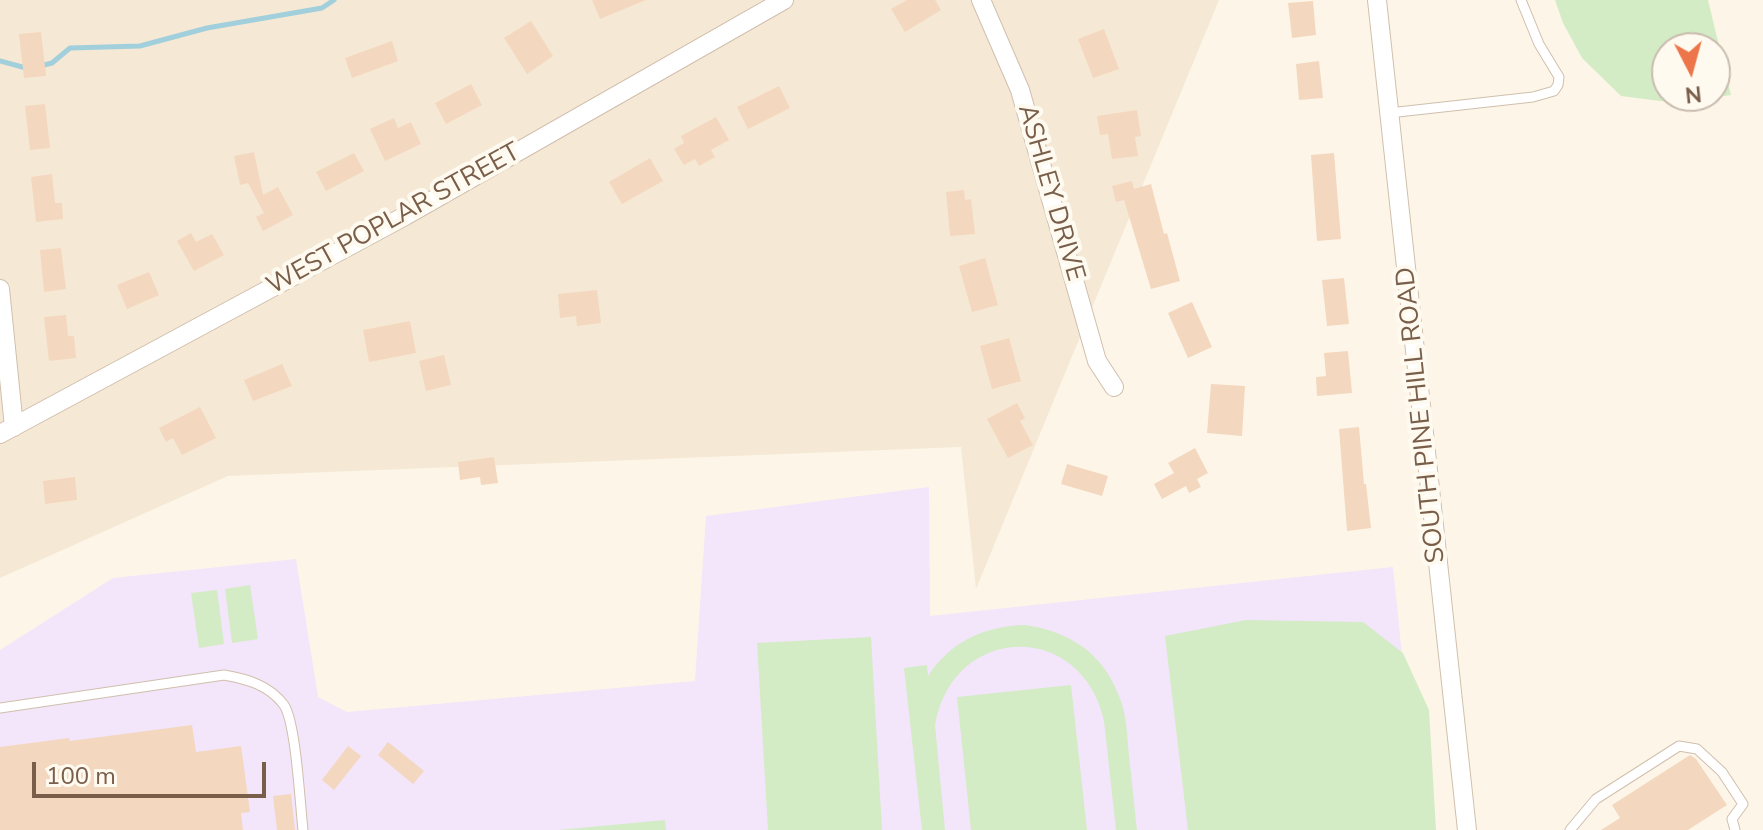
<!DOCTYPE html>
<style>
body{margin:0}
#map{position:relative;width:1763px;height:830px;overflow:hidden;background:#fdf6e8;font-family:"Nunito Sans",sans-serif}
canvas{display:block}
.north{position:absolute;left:1651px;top:32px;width:80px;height:80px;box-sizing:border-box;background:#fffaf0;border:2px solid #c9bcae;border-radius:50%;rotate:174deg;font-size:22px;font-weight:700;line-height:32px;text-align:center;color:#795e4a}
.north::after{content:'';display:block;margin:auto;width:28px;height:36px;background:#ec7649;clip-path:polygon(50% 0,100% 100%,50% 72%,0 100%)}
.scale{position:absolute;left:32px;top:762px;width:234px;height:36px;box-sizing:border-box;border:4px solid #795e4a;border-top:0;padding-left:10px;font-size:24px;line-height:28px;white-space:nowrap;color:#795e4a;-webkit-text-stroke:6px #fffaf0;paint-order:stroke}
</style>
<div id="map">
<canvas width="1763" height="830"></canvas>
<div class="north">N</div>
<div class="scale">100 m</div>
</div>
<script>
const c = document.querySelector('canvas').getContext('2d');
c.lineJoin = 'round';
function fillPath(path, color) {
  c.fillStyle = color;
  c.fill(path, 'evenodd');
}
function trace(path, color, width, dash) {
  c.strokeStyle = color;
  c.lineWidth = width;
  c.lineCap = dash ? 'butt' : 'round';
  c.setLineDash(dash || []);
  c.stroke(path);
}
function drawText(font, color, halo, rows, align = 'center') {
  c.font = font + ' "Nunito Sans",sans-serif';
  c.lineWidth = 8;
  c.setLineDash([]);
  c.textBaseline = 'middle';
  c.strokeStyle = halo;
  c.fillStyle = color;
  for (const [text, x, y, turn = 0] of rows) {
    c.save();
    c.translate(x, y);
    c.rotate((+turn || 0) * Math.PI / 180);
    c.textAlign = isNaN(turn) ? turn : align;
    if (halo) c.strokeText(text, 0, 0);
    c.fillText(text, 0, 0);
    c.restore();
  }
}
const residential = new Path2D(`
 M 0,0 L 1219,0 L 976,589 L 961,447 L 228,476 L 0,578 Z`);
const education = new Path2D(`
 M 929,487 L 930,616 L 1393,567 L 1420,830 L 0,830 L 0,650 L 113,578 L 296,559 L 318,697 L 347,712 L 695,681 L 706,516 Z`);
const green = new Path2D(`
 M 1555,0 L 1708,0 L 1731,95 L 1676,103 L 1621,96 L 1582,58 L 1563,23 ZM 1667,48 L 1715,48 L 1715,96 L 1667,96 Z
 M 250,585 L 258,639 L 232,643 L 225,589 Z
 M 217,590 L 224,644 L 199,648 L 191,593 Z
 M 1246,620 L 1363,622 L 1403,653 L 1429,710 L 1436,830 L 1188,830 L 1165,636 Z
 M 1026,625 C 1070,632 1103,653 1119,696 C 1127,715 1127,736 1129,756 C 1132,781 1134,805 1137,830 L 1116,830 L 1104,721 C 1082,620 953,623 935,725 L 945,830 L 922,830 L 904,668 L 927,665 L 928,676 C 951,641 985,626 1026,625 Z
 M 871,637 L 882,830 L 768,830 L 757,643 Z
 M 1071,685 L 1087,830 L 971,830 L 957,697 Z
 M 665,820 L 666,830 L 558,830 Z`);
const stream = new Path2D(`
 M 0,61 L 26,68
 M 40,66 L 52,63 L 70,48 L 140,46 L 207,28 L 322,8 L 334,0`);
const building = new Path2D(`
 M 592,0 L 646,0 L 600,19 Z
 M 907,0 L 935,0 L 941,10 L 905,32 L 891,9 Z
 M 1313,1 L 1316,35 L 1292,38 L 1288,3 Z
 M 531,21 L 553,56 L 527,74 L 504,38 Z
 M 1104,29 L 1119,69 L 1093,78 L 1078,39 Z
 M 41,32 L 46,76 L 24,78 L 19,34 Z
 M 392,41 L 398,61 L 352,78 L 345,58 Z
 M 1319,61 L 1323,98 L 1299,100 L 1296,64 Z
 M 471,84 L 482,105 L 446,124 L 435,103 Z
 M 779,86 L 790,108 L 748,129 L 737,107 Z
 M 45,104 L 50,148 L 30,150 L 25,106 Z
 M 1137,110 L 1141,136 L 1135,137 L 1138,156 L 1112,159 L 1108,134 L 1100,135 L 1097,116 Z
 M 716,117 L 729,140 L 711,150 L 715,157 L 699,166 L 695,159 L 684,165 L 674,149 L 684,143 L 681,136 Z
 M 394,118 L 398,128 L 411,122 L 421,144 L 385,161 L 370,129 Z
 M 254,152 L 263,195 L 278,187 L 293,215 L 263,231 L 256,217 L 264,213 L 248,183 L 240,185 L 234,156 Z
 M 354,153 L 364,171 L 326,191 L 316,172 Z
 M 1334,153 L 1341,239 L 1317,241 L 1311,155 Z
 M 650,158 L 663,181 L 622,204 L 609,182 Z
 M 52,174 L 55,203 L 62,203 L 63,219 L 36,222 L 31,177 Z
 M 1132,181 L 1134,189 L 1151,184 L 1164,234 L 1167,233 L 1180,281 L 1151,289 L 1124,200 L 1116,202 L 1112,186 Z
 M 964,190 L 965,200 L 971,199 L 975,234 L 950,236 L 946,192 Z
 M 191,233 L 196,242 L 212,234 L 224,255 L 194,271 L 177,241 Z
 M 61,248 L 66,289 L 44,292 L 40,250 Z
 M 985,258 L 998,305 L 972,312 L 959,266 Z
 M 149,272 L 159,295 L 127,309 L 117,285 Z
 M 1344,278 L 1349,324 L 1327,326 L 1322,280 Z
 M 597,290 L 601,323 L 577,326 L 576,316 L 560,318 L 558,294 Z
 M 1192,302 L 1212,347 L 1188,358 L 1168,313 Z
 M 66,315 L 68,336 L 74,336 L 76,358 L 49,361 L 44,317 Z
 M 410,321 L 416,353 L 369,362 L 363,330 Z
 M 1009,338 L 1021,381 L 992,389 L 980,346 Z
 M 1348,351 L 1352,393 L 1317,396 L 1316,377 L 1326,376 L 1324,353 Z
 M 444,355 L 451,385 L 426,391 L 419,361 Z
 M 282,364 L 292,386 L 253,401 L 244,380 Z
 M 1211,384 L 1245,386 L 1242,436 L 1207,433 Z
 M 1017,403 L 1025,418 L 1020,421 L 1033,445 L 1008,458 L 987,419 Z
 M 200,407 L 216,438 L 182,455 L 173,438 L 166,442 L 159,428 Z
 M 1359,427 L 1364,484 L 1366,484 L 1371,528 L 1347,531 L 1339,429 Z
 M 1195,448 L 1208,473 L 1197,479 L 1201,487 L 1189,493 L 1186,486 L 1162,499 L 1154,484 L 1174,473 L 1168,463 Z
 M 494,457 L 498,483 L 481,485 L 480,477 L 460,480 L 458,462 Z
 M 1067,464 L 1108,476 L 1102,496 L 1061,484 Z
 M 75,477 L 77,500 L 45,504 L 43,481 Z
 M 192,725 L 196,752 L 241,746 L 250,812 L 241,813 L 243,830 L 0,830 L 0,747 L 69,738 L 70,741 Z
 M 388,742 L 424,771 L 413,784 L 378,755 Z
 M 348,746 L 361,756 L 334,790 L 322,780 Z
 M 1690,755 L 1696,759 L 1727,805 L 1688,830 L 1601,830 L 1620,818 L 1612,805 Z
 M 291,794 L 295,830 L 277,830 L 273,796 Z`);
const service = new Path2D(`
 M 1389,113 L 1533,97 L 1554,91 L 1558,85 L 1559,77 L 1539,44 L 1521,0
 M 0,708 L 224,675 C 247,679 269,685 284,705 C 296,723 300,804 303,830
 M 1570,830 L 1596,799 L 1679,746 L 1697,749 L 1722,772 L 1743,804 L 1732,819 L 1735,830`);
const minor = new Path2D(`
 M 981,0 L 1020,90 L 1097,361 L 1114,387
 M 1377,0 L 1467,830
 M 0,289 L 14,427
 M 0,434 L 405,216 L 784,0`);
const streetNames = [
 ["ASHLEY DRIVE",1050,193,74],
 ["WEST POPLAR STREET",394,220,-29],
 ["SOUTH PINE HILL ROAD",1422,415,-96]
];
fillPath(residential, '#f5e9d6');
fillPath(education, '#f3e5fa');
fillPath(green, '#d3ecc5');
trace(stream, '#a1cfdb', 5);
fillPath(building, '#f4d7bf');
trace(service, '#d0bfad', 11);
trace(minor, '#d0bfad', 20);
trace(service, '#fff', 9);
trace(minor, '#fff', 18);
drawText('26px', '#795e4a', '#fffaf0', streetNames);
</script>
